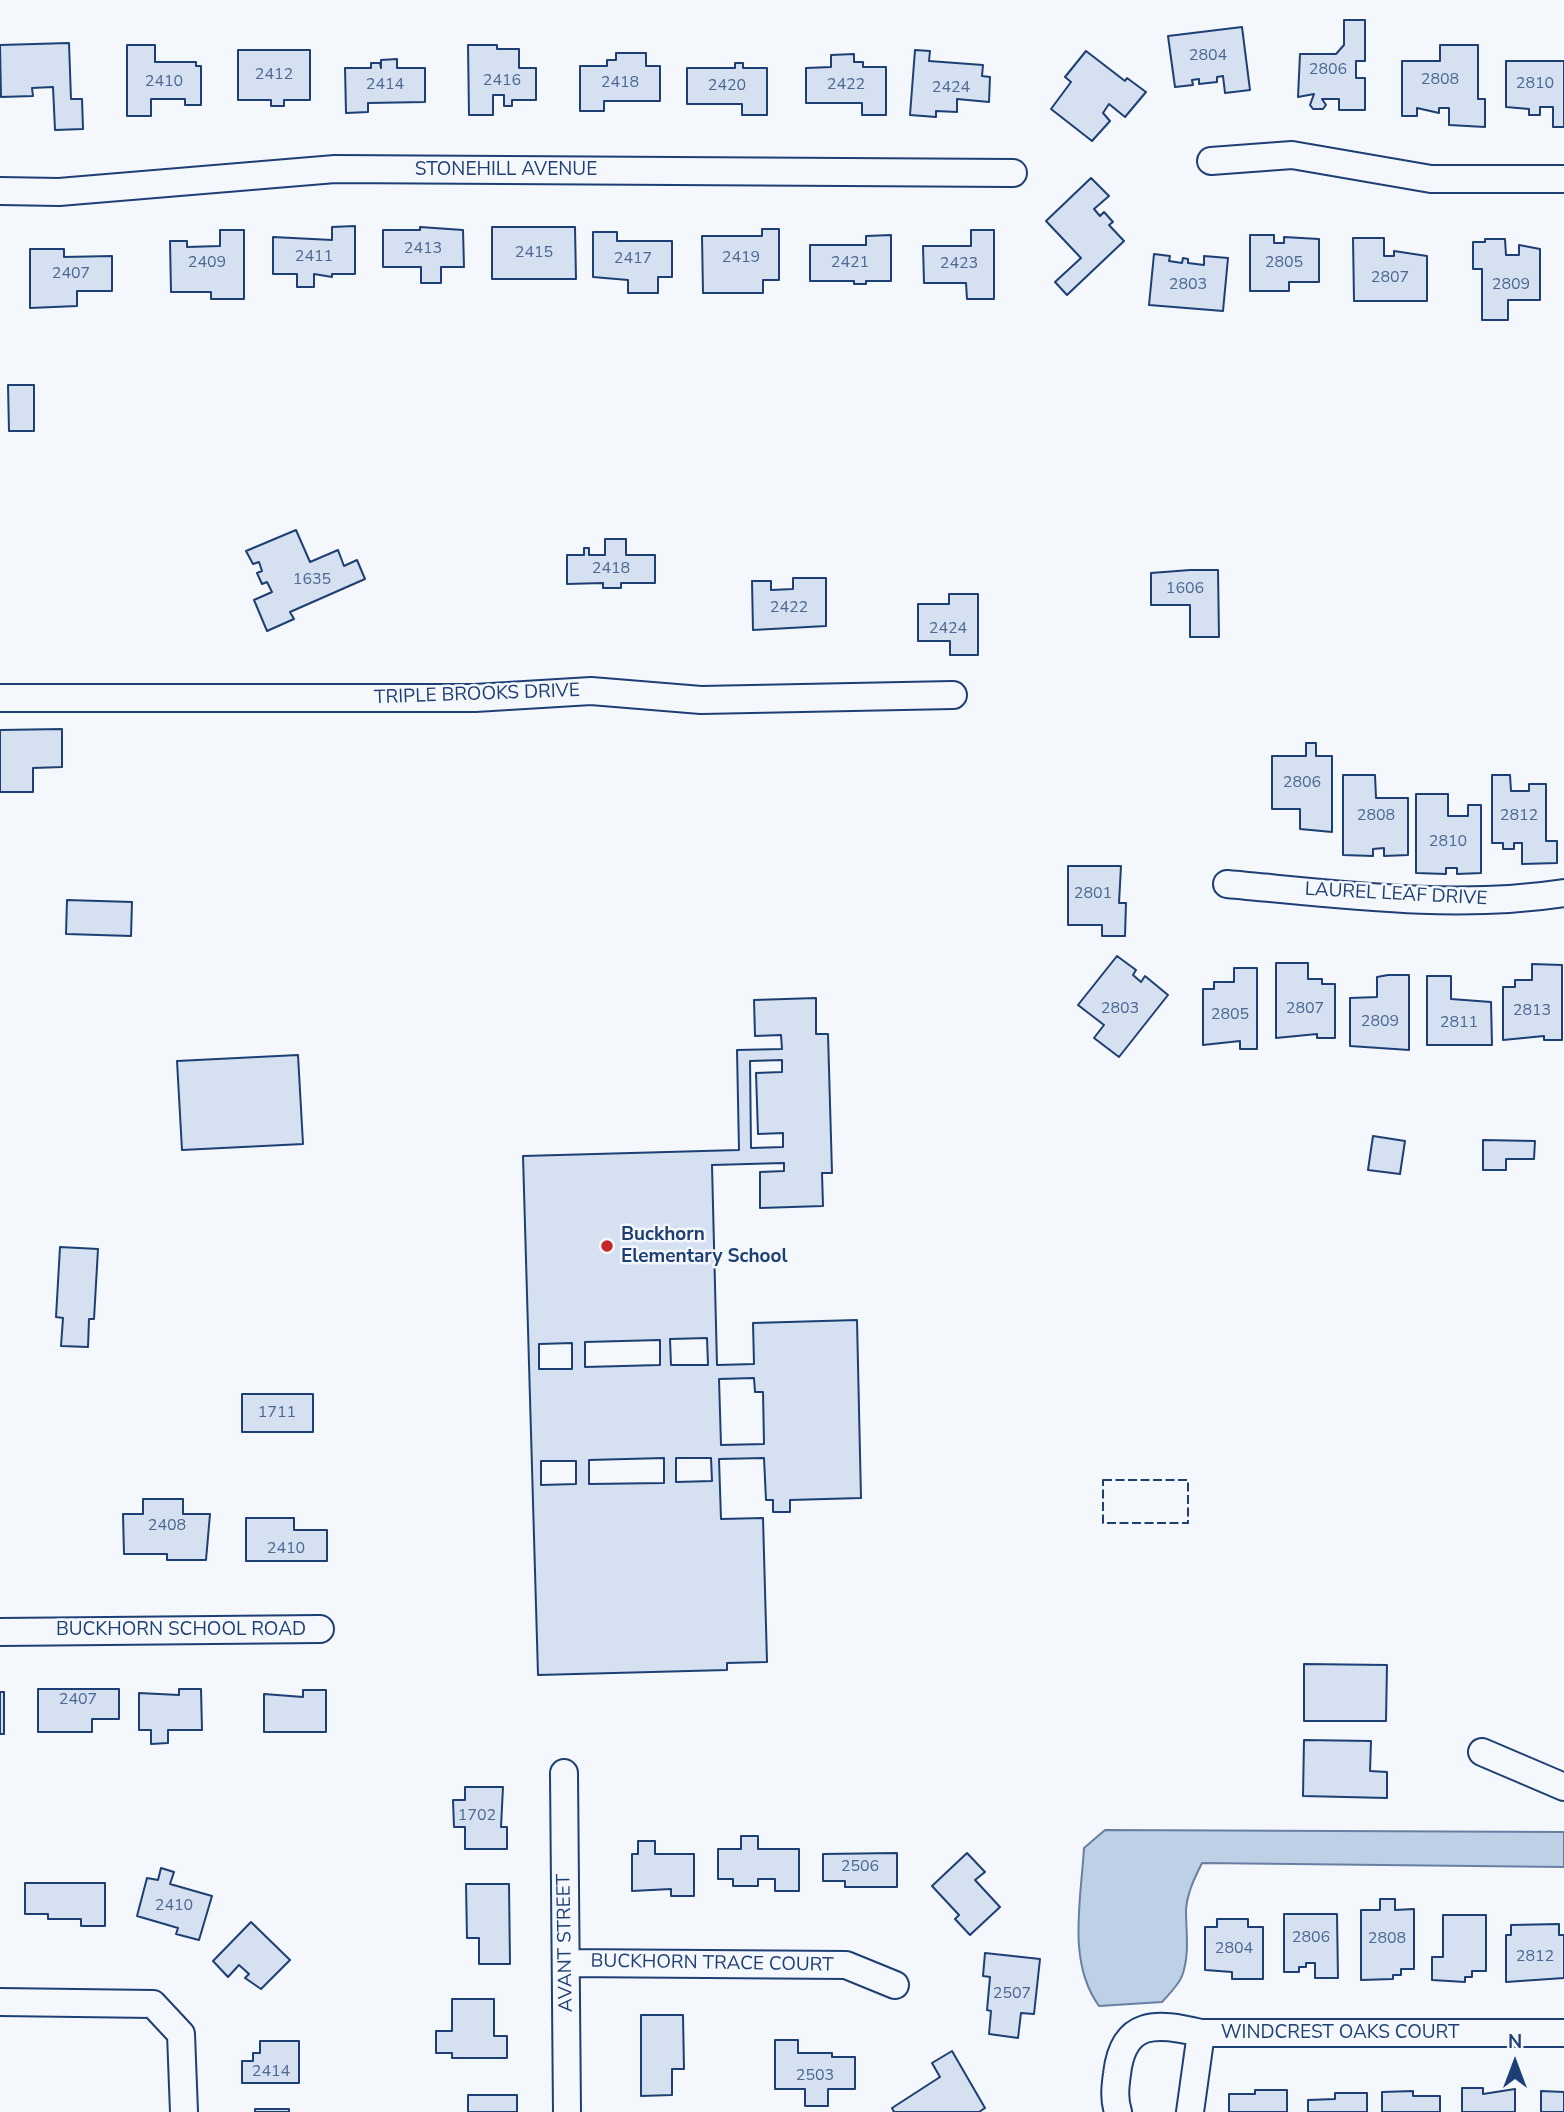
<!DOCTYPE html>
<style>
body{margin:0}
#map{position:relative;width:1564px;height:2112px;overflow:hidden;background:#f4f7fb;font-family:"Nunito Sans",sans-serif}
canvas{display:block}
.north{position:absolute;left:1480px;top:2028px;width:70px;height:70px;-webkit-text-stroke:5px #f4f7fb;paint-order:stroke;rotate:0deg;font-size:19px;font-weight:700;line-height:28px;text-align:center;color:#1d3f73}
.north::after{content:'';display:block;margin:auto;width:24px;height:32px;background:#1d3f73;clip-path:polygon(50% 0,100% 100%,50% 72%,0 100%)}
</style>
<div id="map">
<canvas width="1564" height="2112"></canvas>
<div class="north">N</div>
</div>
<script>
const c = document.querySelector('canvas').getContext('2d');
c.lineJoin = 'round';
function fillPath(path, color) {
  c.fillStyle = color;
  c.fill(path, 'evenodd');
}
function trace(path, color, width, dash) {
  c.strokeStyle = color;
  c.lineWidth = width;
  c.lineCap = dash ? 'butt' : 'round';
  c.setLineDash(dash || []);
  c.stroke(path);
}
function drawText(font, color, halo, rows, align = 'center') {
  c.font = font + ' "Nunito Sans",sans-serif';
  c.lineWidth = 5;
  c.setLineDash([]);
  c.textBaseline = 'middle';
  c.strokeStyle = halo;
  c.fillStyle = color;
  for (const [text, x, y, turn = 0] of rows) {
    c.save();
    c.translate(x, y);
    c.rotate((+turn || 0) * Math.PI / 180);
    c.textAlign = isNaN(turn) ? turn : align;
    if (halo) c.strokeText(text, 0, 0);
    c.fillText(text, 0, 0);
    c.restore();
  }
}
const water = new Path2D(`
 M 1105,1830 L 1564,1832 L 1564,1867 L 1202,1863 C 1195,1877 1187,1893 1186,1910 C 1186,1932 1190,1954 1182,1976 C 1178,1986 1169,1994 1162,2002 L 1099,2006 C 1067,1962 1081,1900 1084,1848 Z`);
const building = new Path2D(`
 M 1344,20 L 1365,20 L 1365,61 L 1356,61 L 1356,78 L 1365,78 L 1365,110 L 1339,110 L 1339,99 L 1322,99 L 1326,105 L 1323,109 L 1313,109 L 1310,105 L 1314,94 L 1298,97 L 1300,54 L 1336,54 L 1344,45 Z
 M 1242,27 L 1250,90 L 1225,93 L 1223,76 L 1217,77 L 1217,82 L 1199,84 L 1199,79 L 1192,80 L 1193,85 L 1175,87 L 1168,36 Z
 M 69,43 L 71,99 L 82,99 L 83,129 L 55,130 L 53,87 L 32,88 L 33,96 L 1,97 L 0,45 Z
 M 127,45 L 155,45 L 155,62 L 196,62 L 196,66 L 201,66 L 201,105 L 185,105 L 185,99 L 151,99 L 151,116 L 127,116 Z
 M 468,45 L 497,45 L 497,49 L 519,49 L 519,68 L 536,68 L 536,100 L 512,100 L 512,106 L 504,106 L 504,95 L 493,95 L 493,115 L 469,115 Z
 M 1440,45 L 1478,45 L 1478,99 L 1485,99 L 1485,127 L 1449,125 L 1449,108 L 1439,108 L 1439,113 L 1417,108 L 1417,116 L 1402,116 L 1402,61 L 1440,61 Z
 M 238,50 L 310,50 L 310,100 L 284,100 L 284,106 L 271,106 L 271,100 L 238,100 Z
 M 915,50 L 930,51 L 929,61 L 983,65 L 982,76 L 990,77 L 989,102 L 957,99 L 957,112 L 936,111 L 936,117 L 910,115 Z
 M 1086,51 L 1125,81 L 1127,78 L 1146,92 L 1125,117 L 1109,104 L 1103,113 L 1110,121 L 1092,141 L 1051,109 L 1071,82 L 1065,77 Z
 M 616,53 L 646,53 L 646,66 L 660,66 L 660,101 L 604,101 L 604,111 L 580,111 L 580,66 L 607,66 L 607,60 L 616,60 Z
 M 854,54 L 854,62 L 863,62 L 863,67 L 886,67 L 886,115 L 862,115 L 862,103 L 806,103 L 806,68 L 831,67 L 831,55 Z
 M 397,59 L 397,68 L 425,68 L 425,102 L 368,103 L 368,112 L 346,113 L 345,68 L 371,68 L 371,63 L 380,63 L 381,68 L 381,60 Z
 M 1506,61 L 1564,61 L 1564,127 L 1553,127 L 1553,107 L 1540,107 L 1540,115 L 1529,115 L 1529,109 L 1506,107 Z
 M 735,63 L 743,63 L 743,68 L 767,68 L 767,115 L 742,115 L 742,104 L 687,104 L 687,68 L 735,68 Z
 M 1091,178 L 1109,196 L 1094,209 L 1100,216 L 1104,212 L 1113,222 L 1109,225 L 1124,241 L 1067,295 L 1055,282 L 1081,258 L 1046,221 Z
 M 355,226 L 355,274 L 332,274 L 332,277 L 314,274 L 314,287 L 297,287 L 297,274 L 273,274 L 273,237 L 332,240 L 332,227 Z
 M 420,227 L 463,230 L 464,267 L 441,267 L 441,283 L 421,283 L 421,267 L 383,267 L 383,230 L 420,230 Z
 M 492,227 L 575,227 L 576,279 L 492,279 Z
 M 762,229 L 779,229 L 779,280 L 763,280 L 763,293 L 703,293 L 702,236 L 762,236 Z
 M 220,230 L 244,230 L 244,299 L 211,299 L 211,292 L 171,292 L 170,241 L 187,241 L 187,247 L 220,246 Z
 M 971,230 L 994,230 L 994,299 L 967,299 L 966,283 L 924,283 L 923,246 L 971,246 Z
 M 593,232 L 617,232 L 617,241 L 672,241 L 672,277 L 658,277 L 658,293 L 628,293 L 628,280 L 593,277 Z
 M 891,235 L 891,281 L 866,281 L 866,284 L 854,284 L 854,281 L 810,281 L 810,245 L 866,245 L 866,236 Z
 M 1250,235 L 1274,235 L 1274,243 L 1284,243 L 1284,237 L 1319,239 L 1319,282 L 1289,282 L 1289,291 L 1250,291 Z
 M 1353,238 L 1384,238 L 1384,256 L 1394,256 L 1394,251 L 1427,256 L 1427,301 L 1354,301 Z
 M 1485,239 L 1505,239 L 1506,255 L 1519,255 L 1519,245 L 1540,249 L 1540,300 L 1508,300 L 1508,320 L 1482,320 L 1482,269 L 1473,269 L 1473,242 L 1485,242 Z
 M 30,249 L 64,249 L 64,257 L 112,256 L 112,291 L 77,291 L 77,306 L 30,308 Z
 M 1154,254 L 1170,256 L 1169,261 L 1182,263 L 1183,258 L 1188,259 L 1188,263 L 1204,265 L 1204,256 L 1228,258 L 1223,311 L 1149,305 Z
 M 8,385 L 34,385 L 34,431 L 9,431 Z
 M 296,530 L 310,562 L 338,550 L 344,566 L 357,560 L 365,579 L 290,612 L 294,619 L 267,631 L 254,600 L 272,592 L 267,582 L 262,584 L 257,573 L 262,571 L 259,562 L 253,564 L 246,551 Z
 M 605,539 L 626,539 L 626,555 L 655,555 L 655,583 L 621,583 L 621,588 L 603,588 L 603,583 L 567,584 L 567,555 L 584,555 L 584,548 L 589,548 L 589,555 L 605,555 Z
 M 1190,570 L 1218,570 L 1219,637 L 1190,637 L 1190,605 L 1151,605 L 1151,573 Z
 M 793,578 L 826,578 L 826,626 L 753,630 L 752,581 L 771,581 L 771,590 L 793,589 Z
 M 949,594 L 978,594 L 978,655 L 950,655 L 950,641 L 918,641 L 918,604 L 949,604 Z
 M 62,729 L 62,767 L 33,768 L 33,792 L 0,792 L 0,730 Z
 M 1306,743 L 1316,743 L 1316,756 L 1332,756 L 1332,832 L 1300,829 L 1300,809 L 1272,809 L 1272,756 L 1306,756 Z
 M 1343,775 L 1375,775 L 1376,798 L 1408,798 L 1408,855 L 1384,856 L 1384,848 L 1373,849 L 1373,856 L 1343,855 Z
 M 1492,775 L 1510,775 L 1511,791 L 1529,791 L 1529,784 L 1546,784 L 1546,841 L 1557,841 L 1557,863 L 1522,864 L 1522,843 L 1514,843 L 1514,849 L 1503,849 L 1503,843 L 1492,843 Z
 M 1416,794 L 1448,794 L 1448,816 L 1468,816 L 1468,805 L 1481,805 L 1481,873 L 1457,874 L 1457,868 L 1446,868 L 1446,874 L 1416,873 Z
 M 1068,866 L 1121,866 L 1119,903 L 1126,903 L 1125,936 L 1102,936 L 1102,925 L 1068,925 Z
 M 67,900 L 132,902 L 131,936 L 66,934 Z
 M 1117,956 L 1136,970 L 1133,975 L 1141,982 L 1145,976 L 1168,995 L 1119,1057 L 1094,1038 L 1104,1025 L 1078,1005 Z
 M 1276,963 L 1308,963 L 1308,979 L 1322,979 L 1322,984 L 1335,984 L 1335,1038 L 1317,1038 L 1317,1034 L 1276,1038 Z
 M 1532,964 L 1562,965 L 1562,1040 L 1544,1040 L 1544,1036 L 1503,1040 L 1503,987 L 1515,987 L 1515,980 L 1532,980 Z
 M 1234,968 L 1257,968 L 1257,1049 L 1240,1049 L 1240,1041 L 1203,1045 L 1203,989 L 1214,989 L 1214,982 L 1234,982 Z
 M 1388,975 L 1409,975 L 1409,1050 L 1350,1046 L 1350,998 L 1377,997 L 1377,977 Z
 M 1427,976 L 1451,976 L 1451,999 L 1491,1002 L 1492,1045 L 1427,1045 Z
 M 816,998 L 816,1034 L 828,1034 L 832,1173 L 822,1173 L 823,1206 L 760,1208 L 760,1172 L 784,1171 L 784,1163 L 712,1165 L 717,1365 L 754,1364 L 753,1323 L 857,1320 L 861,1498 L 790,1500 L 790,1512 L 773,1512 L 773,1500 L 766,1500 L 764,1458 L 719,1459 L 721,1519 L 763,1518 L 767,1662 L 727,1663 L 727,1670 L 538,1675 L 523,1156 L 739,1150 L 737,1050 L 782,1049 L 781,1035 L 755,1036 L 754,1000 ZM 782,1060 L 782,1072 L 756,1073 L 758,1134 L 783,1133 L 783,1147 L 751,1148 L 750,1061 ZM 707,1338 L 708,1365 L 671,1365 L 670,1339 ZM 660,1340 L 660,1365 L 585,1367 L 585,1342 ZM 572,1343 L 572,1369 L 539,1369 L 539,1344 ZM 754,1378 L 755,1392 L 763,1392 L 764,1444 L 721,1445 L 719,1379 ZM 664,1458 L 664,1483 L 589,1484 L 589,1460 ZM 676,1458 L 711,1458 L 712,1481 L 676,1482 ZM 541,1461 L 576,1461 L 576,1484 L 541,1485 Z
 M 298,1055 L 303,1144 L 182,1150 L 177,1061 Z
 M 1373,1136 L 1405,1141 L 1400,1174 L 1368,1170 Z
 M 1483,1140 L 1535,1141 L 1534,1159 L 1506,1159 L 1506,1170 L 1483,1170 Z
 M 60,1247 L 98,1249 L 94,1319 L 89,1319 L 88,1347 L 61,1346 L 63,1318 L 56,1317 Z
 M 242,1394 L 313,1394 L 313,1432 L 242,1432 Z
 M 143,1499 L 183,1499 L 183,1514 L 210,1514 L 206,1560 L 167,1560 L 167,1554 L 124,1554 L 123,1514 L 143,1514 Z
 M 246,1518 L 294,1518 L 294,1530 L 327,1530 L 327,1561 L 246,1561 Z
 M 1304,1664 L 1387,1665 L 1386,1721 L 1304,1721 Z
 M 38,1689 L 119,1689 L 119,1719 L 92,1719 L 92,1732 L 38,1732 Z
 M 179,1689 L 201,1689 L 202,1730 L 168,1730 L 168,1743 L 151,1744 L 151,1730 L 139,1730 L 139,1693 L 179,1695 Z
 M 303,1690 L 326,1690 L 326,1732 L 264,1732 L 264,1694 L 303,1697 Z
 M 0,1692 L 4,1692 L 4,1734 L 0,1734 Z
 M 1304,1740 L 1371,1741 L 1370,1771 L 1387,1772 L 1387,1798 L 1303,1796 Z
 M 465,1787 L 503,1787 L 501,1827 L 507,1827 L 507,1849 L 465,1849 L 465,1827 L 454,1827 L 453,1800 L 465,1800 Z
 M 741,1836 L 758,1836 L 758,1849 L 799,1849 L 799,1891 L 775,1891 L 775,1879 L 758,1879 L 758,1886 L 733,1886 L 733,1879 L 718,1879 L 718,1849 L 741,1849 Z
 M 638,1841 L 655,1841 L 655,1854 L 694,1854 L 694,1896 L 671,1896 L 671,1889 L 632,1891 L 632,1854 L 638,1854 Z
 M 897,1853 L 897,1887 L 845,1887 L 845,1881 L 823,1881 L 823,1854 Z
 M 967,1853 L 985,1872 L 975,1880 L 1000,1907 L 970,1935 L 955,1919 L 959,1915 L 932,1886 Z
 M 161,1868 L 174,1872 L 170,1884 L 212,1896 L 199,1940 L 176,1934 L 178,1928 L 137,1916 L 147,1878 L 158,1880 Z
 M 25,1883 L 105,1883 L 105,1926 L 81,1926 L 81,1919 L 48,1919 L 48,1914 L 25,1914 Z
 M 466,1884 L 509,1884 L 510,1964 L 479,1964 L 479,1938 L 467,1938 Z
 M 1380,1899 L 1395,1899 L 1395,1910 L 1414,1909 L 1414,1969 L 1401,1969 L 1401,1975 L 1393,1975 L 1393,1979 L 1361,1980 L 1361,1910 L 1380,1910 Z
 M 1284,1914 L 1337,1914 L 1338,1978 L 1315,1978 L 1315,1963 L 1306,1963 L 1306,1967 L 1299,1967 L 1299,1972 L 1284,1972 Z
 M 1443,1915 L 1486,1915 L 1486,1971 L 1472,1971 L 1472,1977 L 1465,1977 L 1465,1982 L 1432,1980 L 1432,1957 L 1443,1957 Z
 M 1217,1919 L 1248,1919 L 1248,1927 L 1263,1927 L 1263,1979 L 1232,1979 L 1232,1972 L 1205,1970 L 1205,1927 L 1217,1927 Z
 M 251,1922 L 290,1960 L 261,1989 L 245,1978 L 249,1974 L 239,1965 L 228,1977 L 213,1961 Z
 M 1559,1924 L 1559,1935 L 1564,1935 L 1564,1978 L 1506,1982 L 1506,1935 L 1511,1935 L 1511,1925 Z
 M 985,1953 L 1040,1959 L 1034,2014 L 1021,2013 L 1018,2038 L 989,2034 L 991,2011 L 987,2010 L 990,1977 L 983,1976 Z
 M 452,1999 L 494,1999 L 494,2036 L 507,2036 L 507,2058 L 452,2058 L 452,2053 L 436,2053 L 436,2031 L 452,2031 Z
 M 641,2015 L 683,2015 L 684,2069 L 672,2069 L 672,2095 L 641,2096 Z
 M 775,2040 L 798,2040 L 798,2053 L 832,2053 L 832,2057 L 855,2057 L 855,2089 L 828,2089 L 828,2106 L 805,2106 L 805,2089 L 775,2089 Z
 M 260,2041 L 299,2041 L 299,2083 L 242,2083 L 242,2061 L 253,2061 L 253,2053 L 260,2053 Z
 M 952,2051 L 985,2108 L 979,2112 L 894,2112 L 892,2108 L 940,2077 L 932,2063 Z
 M 1462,2088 L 1483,2088 L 1483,2094 L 1515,2089 L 1515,2112 L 1462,2112 Z
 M 1255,2090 L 1287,2090 L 1287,2112 L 1229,2112 L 1229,2094 L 1255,2094 Z
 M 1413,2091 L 1413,2096 L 1440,2096 L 1440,2112 L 1382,2112 L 1382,2092 Z
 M 1541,2091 L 1564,2092 L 1564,2112 L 1541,2112 Z
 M 1335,2093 L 1367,2093 L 1367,2112 L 1308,2112 L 1308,2100 L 1335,2099 Z
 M 468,2095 L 517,2095 L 517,2112 L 468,2112 Z
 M 255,2109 L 289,2109 L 289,2112 L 255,2112 Z`);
const minor = new Path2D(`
 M 1211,161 L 1292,155 L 1431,179 L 1564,179
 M 0,191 L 59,192 L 335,169 L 1013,173
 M 0,698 L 475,698 L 591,691 L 701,700 L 953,695
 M 1227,884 C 1338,894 1454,910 1564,893
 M 0,1632 L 320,1629
 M 1482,1752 L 1564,1787
 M 564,1773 L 567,2112
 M 567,1963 L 846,1965 L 895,1985
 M 0,2002 L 153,2004 L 181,2034 L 184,2112
 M 1118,2112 C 1114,2099 1115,2088 1117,2074 C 1123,2020 1156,2022 1201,2033 L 1564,2033
 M 1190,2112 L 1201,2033`);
const fence = new Path2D(`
 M 1103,1480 L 1188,1480 L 1188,1523 L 1103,1523 Z`);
const markers = [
 [607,1246,7,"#c62828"]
];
const numberNames = [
 ["2804",1208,56],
 ["2806",1328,70],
 ["2412",274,75],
 ["2808",1440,80],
 ["2416",502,81],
 ["2410",164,82],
 ["2418",620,83],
 ["2810",1535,84],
 ["2414",385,85],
 ["2422",846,85],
 ["2420",727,86],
 ["2424",951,88],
 ["2413",423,249],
 ["2415",534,253],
 ["2411",314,257],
 ["2419",741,258],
 ["2417",633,259],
 ["2409",207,263],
 ["2421",850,263],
 ["2805",1284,263],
 ["2423",959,264],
 ["2407",71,274],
 ["2807",1390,278],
 ["2803",1188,285],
 ["2809",1511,285],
 ["2418",611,569],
 ["1635",312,580],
 ["1606",1185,589],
 ["2422",789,608],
 ["2424",948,629],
 ["2806",1302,783],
 ["2808",1376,816],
 ["2812",1519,816],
 ["2810",1448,842],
 ["2801",1093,894],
 ["2803",1120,1009],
 ["2807",1305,1009],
 ["2813",1532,1011],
 ["2805",1230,1015],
 ["2809",1380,1022],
 ["2811",1459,1023],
 ["1711",277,1413],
 ["2408",167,1526],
 ["2410",286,1549],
 ["2407",78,1700],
 ["1702",477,1816],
 ["2506",860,1867],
 ["2410",174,1906],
 ["2806",1311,1938],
 ["2808",1387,1939],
 ["2804",1234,1949],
 ["2812",1535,1957],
 ["2507",1012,1994],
 ["2414",271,2072],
 ["2503",815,2076]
];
const streetNames = [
 ["STONEHILL AVENUE",506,170],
 ["TRIPLE BROOKS DRIVE",477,695,-2],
 ["LAUREL LEAF DRIVE",1396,895,3],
 ["BUCKHORN SCHOOL ROAD",181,1630],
 ["AVANT STREET",566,1943,-91],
 ["BUCKHORN TRACE COURT",712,1964,1],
 ["WINDCREST OAKS COURT",1340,2033]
];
const poiNames = [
 ["Buckhorn",621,1235],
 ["Elementary School",621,1257]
];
fillPath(water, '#bed0e5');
trace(water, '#687fa3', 2);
fillPath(building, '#d5e0f0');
trace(building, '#1d3f73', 2);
trace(minor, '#1d3f73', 30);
trace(minor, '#f4f7fb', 26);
trace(fence, '#1d3f73', 2, [9, 3.5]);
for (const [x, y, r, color] of markers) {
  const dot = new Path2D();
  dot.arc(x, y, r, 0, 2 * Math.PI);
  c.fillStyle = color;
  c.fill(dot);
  trace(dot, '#f4f7fb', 2.5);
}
drawText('16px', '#4b6792', null, numberNames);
drawText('19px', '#1d3f73', '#f4f7fb', streetNames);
drawText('bold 19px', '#1d3f73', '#f4f7fb', poiNames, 'left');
</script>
